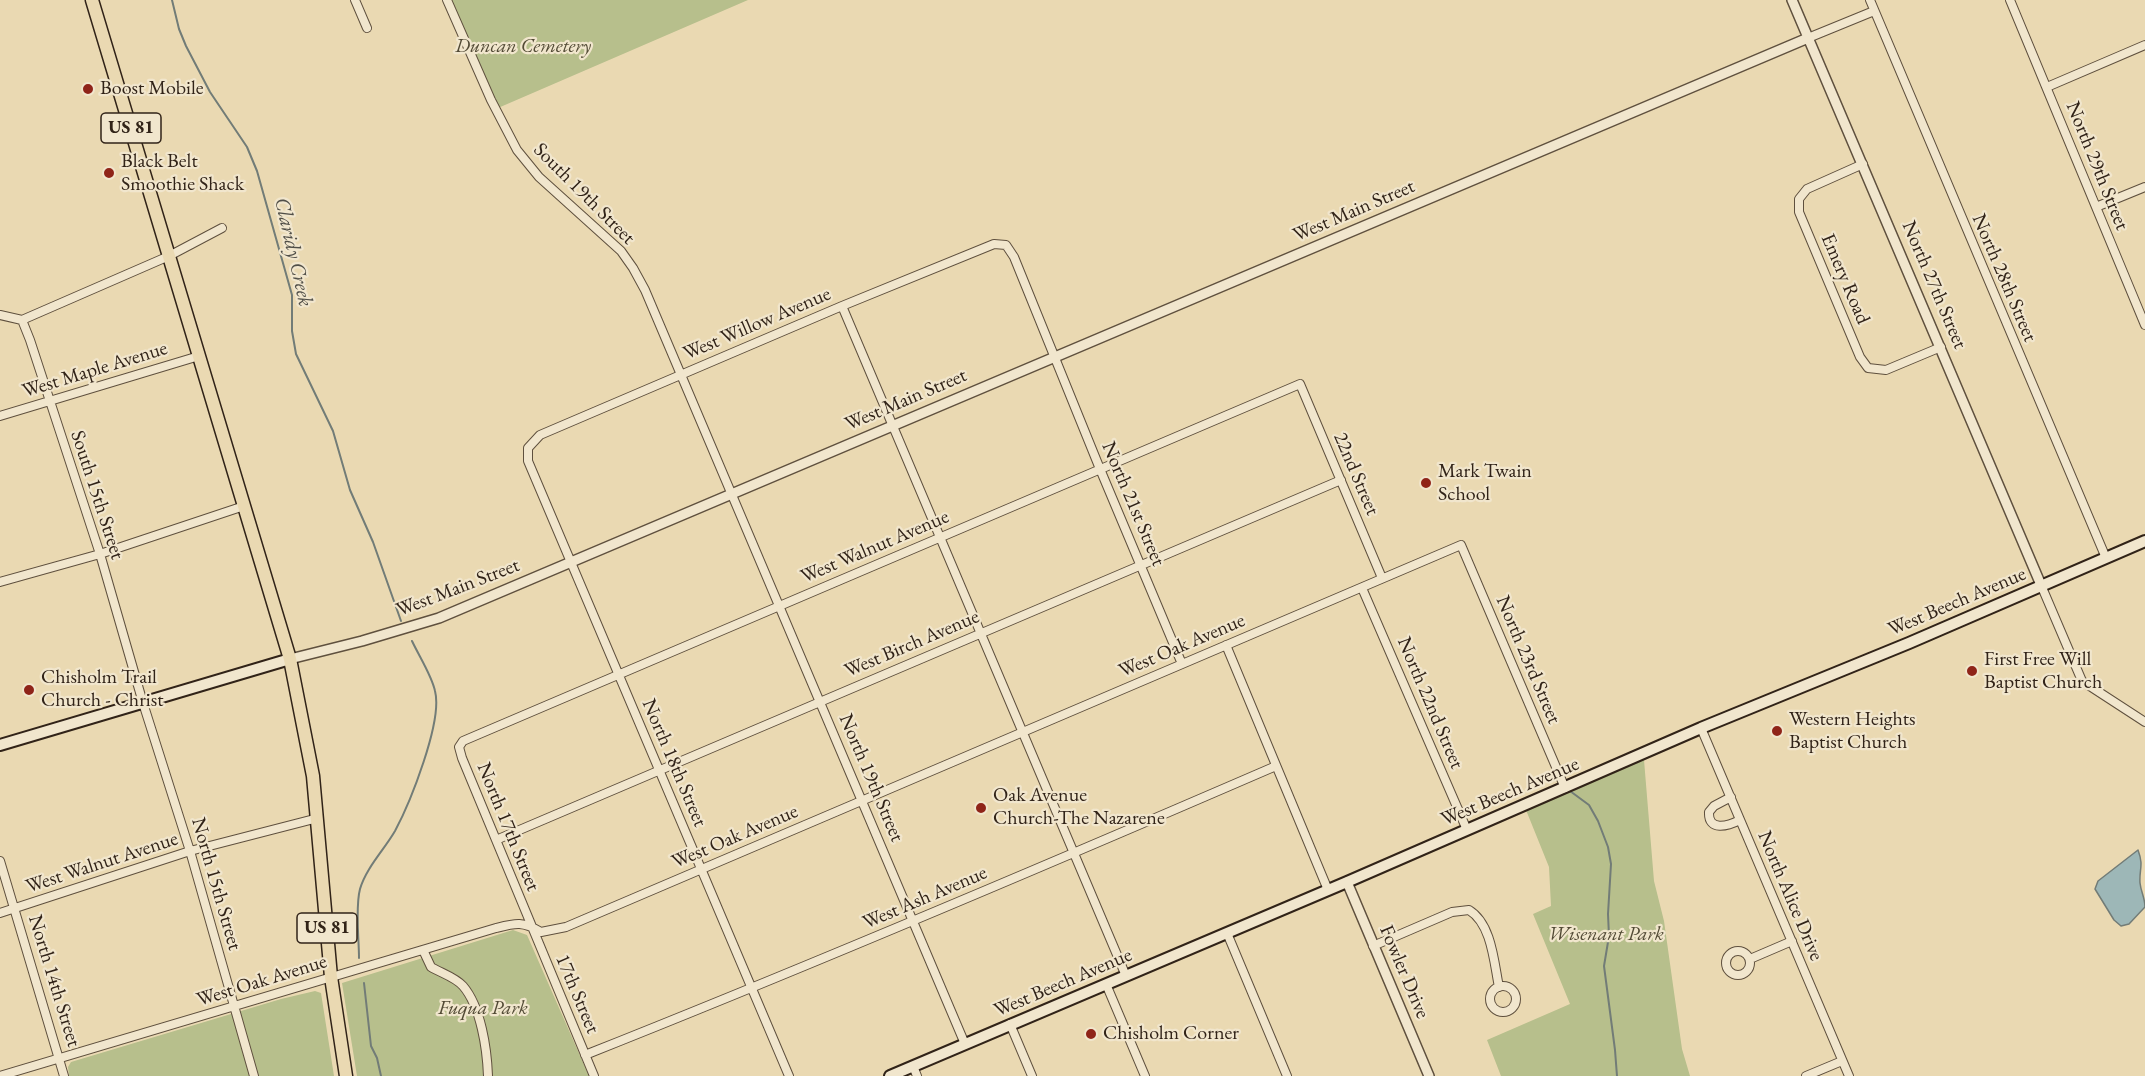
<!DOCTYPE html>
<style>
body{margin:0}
canvas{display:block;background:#ead9b2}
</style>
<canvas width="2145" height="1076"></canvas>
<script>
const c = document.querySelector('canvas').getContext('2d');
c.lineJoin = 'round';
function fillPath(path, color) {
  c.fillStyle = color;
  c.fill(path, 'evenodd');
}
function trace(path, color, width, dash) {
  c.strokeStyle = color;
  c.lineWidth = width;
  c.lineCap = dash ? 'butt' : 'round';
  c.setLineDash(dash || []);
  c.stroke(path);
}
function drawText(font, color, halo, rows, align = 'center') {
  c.font = font + ' "EB Garamond",serif';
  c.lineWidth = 4.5;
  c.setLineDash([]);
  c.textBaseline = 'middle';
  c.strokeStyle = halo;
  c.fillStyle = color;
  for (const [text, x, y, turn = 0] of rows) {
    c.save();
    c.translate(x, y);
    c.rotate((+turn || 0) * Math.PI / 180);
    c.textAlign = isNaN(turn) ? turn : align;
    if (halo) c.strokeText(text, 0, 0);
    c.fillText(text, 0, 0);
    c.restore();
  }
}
const green = new Path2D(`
 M 451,0 L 748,0 L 498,108 Z
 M 1644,760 L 1654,881 L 1664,921 L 1682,1049 L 1690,1076 L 1501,1076 L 1487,1040 L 1570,1004 L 1533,914 L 1551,906 L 1549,867 L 1526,810 Z
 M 513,930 L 527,935 L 589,1076 L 357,1076 L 342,983 Z
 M 315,991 L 321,993 L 334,1076 L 69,1076 L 68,1067 L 71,1062 L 281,999 Z`);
const water = new Path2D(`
 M 2138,850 C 2144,866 2139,869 2140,883 C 2141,892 2145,898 2145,907 L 2129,924 L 2121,926 L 2114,920 L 2095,889 L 2098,881 Z`);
const stream = new Path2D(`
 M 172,0 L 179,29 L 186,46 L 210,92 L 247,147 L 257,171 L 292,295 L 292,331 L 296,354 L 333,431 L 350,490 L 373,542 L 401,621
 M 1570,791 L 1589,805 L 1598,821 L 1608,847 L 1611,864 L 1608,914 L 1609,936 L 1604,966 L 1615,1050 L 1617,1076
 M 359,958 C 359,938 355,908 360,889 C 366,868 384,850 395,831 C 410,803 443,721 435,691 C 432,676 419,656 412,641
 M 364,983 L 371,1046 L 377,1058 L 381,1076`);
const minor = new Path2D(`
 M 355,0 L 367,28
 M 447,0 L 491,100 L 517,150 L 539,177 L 621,251 L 633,268 L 645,290 L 965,1044
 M 1870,0 L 2106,558
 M 2010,0 L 2145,325
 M 1808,38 L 1874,11
 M 2047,87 L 2145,45
 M 1863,164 L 1807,189 L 1799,199 L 1799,212 L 1860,357 L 1868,368 L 1886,370 L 1941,347
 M 2096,207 L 2145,187
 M 842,306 L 1126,976
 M 0,315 L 22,320 L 30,340 L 100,554 L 143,703 L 190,851 L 254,1076
 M 22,320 L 169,256 L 222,228
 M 0,416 L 199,356
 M 0,582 L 100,554 L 244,506
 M 2041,585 L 2082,681 L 2145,722
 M 1362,588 L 1467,830
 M 1226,645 L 1328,890
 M 1701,728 L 1849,1076
 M 1731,797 L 1714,806 L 1709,812 C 1708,832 1728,826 1740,820
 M 496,840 L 1341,480
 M 0,861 L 64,1076
 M 0,913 L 190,851 L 318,818
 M 1227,933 L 1287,1076
 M 1373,946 L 1452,912 L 1469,910 C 1492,924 1494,963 1499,987
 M 423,950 L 431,967 C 441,973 455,977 463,986 C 481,1007 487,1049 488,1076
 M1726 963a12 12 0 1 1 24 0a12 12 0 1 1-24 0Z
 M 1750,959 L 1792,941
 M 1106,984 L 1145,1076
 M1490 999a13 13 0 1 1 26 0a13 13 0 1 1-26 0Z
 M 1010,1024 L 1032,1076
 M 585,1055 C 817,963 1047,865 1276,766
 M 913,1066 L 917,1076
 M 0,1076 L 496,928 C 516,923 522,921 541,932 L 566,927 L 1461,545 L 1565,788
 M 594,1076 L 462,758 L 459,747 L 463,741 L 1300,384 L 1382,578
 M 789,1076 L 528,461 L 528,448 L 540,435 L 842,306 L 994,244 L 1006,245 L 1014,257 L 1100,469 L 1182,664
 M 1806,1076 L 1842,1061`);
const tertiary = new Path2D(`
 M 1792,0 L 2041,585
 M 290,659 L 362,641 L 439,618 L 1808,38
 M 1347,882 L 1429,1076`);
const secondary = new Path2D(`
 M 0,745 L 290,659
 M 890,1076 L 1347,882 L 1701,728 L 1909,643 L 2145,541`);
const primary = new Path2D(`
 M 92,0 L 290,659 L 313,776 L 331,977 L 346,1076`);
const markers = [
 [88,89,6,"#8f2418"],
 [109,173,6,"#8f2418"],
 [1426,483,6,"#8f2418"],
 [1972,671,6,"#8f2418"],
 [29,690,6,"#8f2418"],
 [1777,731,6,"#8f2418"],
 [981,808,6,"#8f2418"],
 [1091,1034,6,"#8f2418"]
];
const shields = [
 [131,128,60],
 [327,928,60]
];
const shieldNames = [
 ["US 81",131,128],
 ["US 81",327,928]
];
const parkNames = [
 ["Duncan Cemetery",523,47],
 ["Wisenant Park",1606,935],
 ["Fuqua Park",483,1009]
];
const poiNames = [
 ["Boost Mobile",100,89],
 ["Black Belt",121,162],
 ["Smoothie Shack",121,185],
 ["Mark Twain",1438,472],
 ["School",1438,495],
 ["First Free Will",1984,660],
 ["Baptist Church",1984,683],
 ["Chisholm Trail",41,678],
 ["Church - Christ",41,701],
 ["Western Heights",1789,720],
 ["Baptist Church",1789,743],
 ["Oak Avenue",993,796],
 ["Church-The Nazarene",993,819],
 ["Chisholm Corner",1103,1034]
];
const streetNames = [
 ["North 29th Street",2097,166,68],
 ["South 19th Street",584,194,45],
 ["West Main Street",1354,211,-23],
 ["North 28th Street",2004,278,67],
 ["Emery Road",1845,279,67],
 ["North 27th Street",1934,285,67],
 ["West Willow Avenue",757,324,-23],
 ["West Maple Avenue",95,370,-17],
 ["West Main Street",906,400,-23],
 ["22nd Street",1356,474,67],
 ["South 15th Street",97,495,72],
 ["North 21st Street",1133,504,67],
 ["West Walnut Avenue",875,547,-23],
 ["West Main Street",458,588,-21],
 ["West Beech Avenue",1957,602,-23],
 ["West Birch Avenue",912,644,-23],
 ["West Oak Avenue",1182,646,-23],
 ["North 23rd Street",1528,660,67],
 ["North 22nd Street",1430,703,67],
 ["North 18th Street",674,763,67],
 ["North 19th Street",871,778,67],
 ["West Beech Avenue",1510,792,-23],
 ["North 17th Street",508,827,68],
 ["West Oak Avenue",735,837,-23],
 ["West Walnut Avenue",102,863,-18],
 ["North 15th Street",216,884,74],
 ["North Alice Drive",1790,896,67],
 ["West Ash Avenue",925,898,-23],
 ["Fowler Drive",1404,972,67],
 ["North 14th Street",54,981,73],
 ["West Oak Avenue",262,981,-17],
 ["West Beech Avenue",1063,983,-23],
 ["17th Street",577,994,67]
];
const waterNames = [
 ["Claridy Creek",293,252,77]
];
fillPath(green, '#b7bf8c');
fillPath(water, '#9db7b7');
trace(water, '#727c77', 1.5);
trace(stream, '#727c77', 2);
trace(minor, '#5f503e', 10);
trace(tertiary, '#5f503e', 12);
trace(secondary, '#312318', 14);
trace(primary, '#312318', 15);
trace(minor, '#f1e6cd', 8);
trace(tertiary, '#f1e6cd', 9);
trace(secondary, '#f1e6cd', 10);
trace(primary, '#ead9b2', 12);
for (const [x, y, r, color] of markers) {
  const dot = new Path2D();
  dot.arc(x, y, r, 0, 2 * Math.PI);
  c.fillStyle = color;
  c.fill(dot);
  trace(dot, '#f1e6cd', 2);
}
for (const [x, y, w] of shields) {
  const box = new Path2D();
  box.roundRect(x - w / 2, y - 15, w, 30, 4.5);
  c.fillStyle = '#f1e6cd';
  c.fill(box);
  trace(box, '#312318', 1.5);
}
drawText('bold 18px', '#312318', null, shieldNames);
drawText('italic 20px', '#524a35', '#f1e6cd', parkNames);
drawText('20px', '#312318', '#f1e6cd', poiNames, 'left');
drawText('20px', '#312318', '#f1e6cd', streetNames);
drawText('italic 21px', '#514f48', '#f1e6cd', waterNames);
</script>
